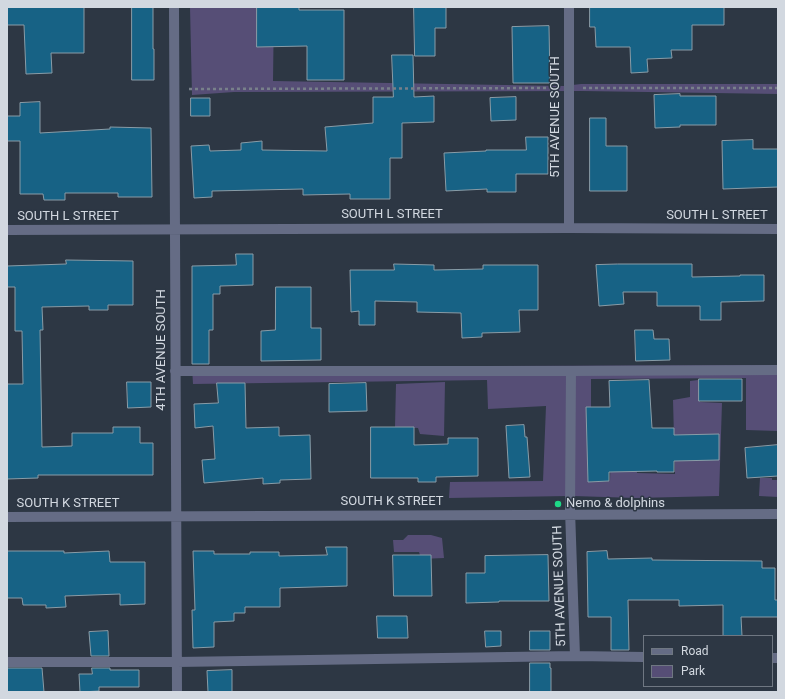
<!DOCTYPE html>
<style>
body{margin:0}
#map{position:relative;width:785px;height:699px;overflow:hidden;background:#2d3744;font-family:Roboto,sans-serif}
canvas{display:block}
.frame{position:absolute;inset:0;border:8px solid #d2d8e0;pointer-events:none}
.legend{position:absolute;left:643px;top:635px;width:130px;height:52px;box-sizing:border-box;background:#2d3744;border:1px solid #6f7782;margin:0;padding:5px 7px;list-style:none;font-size:12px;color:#d2d8e0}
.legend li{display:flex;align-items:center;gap:8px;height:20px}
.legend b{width:20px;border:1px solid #6f7782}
</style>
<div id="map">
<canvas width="785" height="699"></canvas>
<div class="frame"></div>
<ul class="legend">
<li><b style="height:5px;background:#656c85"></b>Road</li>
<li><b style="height:11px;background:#564e76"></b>Park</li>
</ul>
</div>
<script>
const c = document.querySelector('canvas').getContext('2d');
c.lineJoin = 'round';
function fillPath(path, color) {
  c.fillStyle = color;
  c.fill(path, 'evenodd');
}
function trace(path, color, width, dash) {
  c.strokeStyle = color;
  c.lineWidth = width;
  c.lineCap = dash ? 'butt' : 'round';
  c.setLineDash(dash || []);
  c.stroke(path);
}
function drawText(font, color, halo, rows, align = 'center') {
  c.font = font + ' Roboto,sans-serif';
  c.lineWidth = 3;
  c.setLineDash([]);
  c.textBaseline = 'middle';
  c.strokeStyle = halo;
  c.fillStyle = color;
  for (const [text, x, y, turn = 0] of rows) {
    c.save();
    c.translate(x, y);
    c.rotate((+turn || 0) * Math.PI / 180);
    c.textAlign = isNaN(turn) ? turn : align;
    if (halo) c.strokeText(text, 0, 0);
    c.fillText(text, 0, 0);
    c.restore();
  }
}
const green = new Path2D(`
 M 190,7 L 274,7 L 273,81 L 564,86 L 581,84 L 778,84 L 778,94 L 582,91 L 234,92 L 192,95 Z
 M 778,365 L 778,431 L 746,430 L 746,378 L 591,379 L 591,482 L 610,481 L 612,409 L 632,408 L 637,473 L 675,474 L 673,400 L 690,397 L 690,381 L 698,380 L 700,402 L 722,403 L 719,496 L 636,498 L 573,496 L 566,380 L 569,496 L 449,498 L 450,482 L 543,481 L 546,406 L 488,409 L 487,380 L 193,384 L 192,367 Z
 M 445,382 L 444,436 L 420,434 L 418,428 L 395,427 L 396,384 Z
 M 760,478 L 772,478 L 772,480 L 778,480 L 778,497 L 759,496 Z
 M 408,535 L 431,535 L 442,538 L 444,558 L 421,559 L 419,552 L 394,552 L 393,540 L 403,540 Z`);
const building = new Path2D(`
 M 7,7 L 84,7 L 84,53 L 51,53 L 52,73 L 26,74 L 24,25 L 7,25 Z
 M 132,7 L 153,7 L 153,49 L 154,49 L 154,80 L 132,80 Z
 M 257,7 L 299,7 L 299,10 L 344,10 L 344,80 L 307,80 L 307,46 L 257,47 Z
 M 414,7 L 446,7 L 446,28 L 435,28 L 435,56 L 415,56 Z
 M 590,7 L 724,7 L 724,25 L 692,25 L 692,50 L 671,50 L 672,58 L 647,59 L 648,72 L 631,73 L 630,47 L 596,47 L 595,27 L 590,27 Z
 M 549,26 L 550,83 L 513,83 L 512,27 Z
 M 392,55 L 413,55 L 414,97 L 434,96 L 434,122 L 402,123 L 402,158 L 390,158 L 390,199 L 350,199 L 350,194 L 303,195 L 303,189 L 212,191 L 212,197 L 194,198 L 191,146 L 209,145 L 210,151 L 241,150 L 241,143 L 262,141 L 262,150 L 327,151 L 325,127 L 373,123 L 373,97 L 393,97 Z
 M 680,94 L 680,96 L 716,96 L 716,125 L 680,125 L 680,127 L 655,128 L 654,95 Z
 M 516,97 L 516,120 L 491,121 L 490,98 Z
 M 191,98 L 210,98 L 210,116 L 191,116 Z
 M 40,102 L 40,133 L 110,129 L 110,127 L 151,128 L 152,197 L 118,197 L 118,193 L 65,193 L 65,200 L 44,200 L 43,194 L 20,194 L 20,141 L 7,141 L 7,116 L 20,116 L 20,103 Z
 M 590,118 L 606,118 L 606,146 L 627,146 L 627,191 L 590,191 Z
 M 526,137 L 548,137 L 548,174 L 516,174 L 516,192 L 487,192 L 487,189 L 446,191 L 444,153 L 486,151 L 486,150 L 526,150 Z
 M 753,140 L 753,149 L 778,149 L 778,187 L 723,189 L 722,141 Z
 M 236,254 L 253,254 L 253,285 L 220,286 L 220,294 L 213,294 L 213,330 L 209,330 L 209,364 L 192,364 L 192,266 L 236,265 Z
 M 66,260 L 133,261 L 133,305 L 108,305 L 108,310 L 89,310 L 89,306 L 42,307 L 43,330 L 40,330 L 42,447 L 72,446 L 72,433 L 113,433 L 113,427 L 140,427 L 140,443 L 153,443 L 153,475 L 38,475 L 38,478 L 7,479 L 7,384 L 23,384 L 22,331 L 15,331 L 15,287 L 7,287 L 7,266 L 66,264 Z
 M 394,264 L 434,265 L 434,270 L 483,269 L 483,265 L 538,265 L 538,310 L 519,310 L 520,332 L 482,333 L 482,337 L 462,338 L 461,313 L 417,312 L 417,302 L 375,301 L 375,325 L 359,325 L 359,311 L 351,312 L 350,270 L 394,270 Z
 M 618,264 L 692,264 L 692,277 L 740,276 L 740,275 L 764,275 L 764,301 L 721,302 L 721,320 L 700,320 L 700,306 L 657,306 L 657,292 L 623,292 L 624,304 L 599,306 L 596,265 Z
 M 276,287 L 311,287 L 311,328 L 321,328 L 321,360 L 261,361 L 261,331 L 275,330 Z
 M 635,330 L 653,330 L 654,339 L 669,339 L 670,360 L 636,361 Z
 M 699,379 L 742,379 L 742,401 L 699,401 Z
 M 649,380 L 652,428 L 674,428 L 674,435 L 719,434 L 719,460 L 674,461 L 674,472 L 657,472 L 657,471 L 609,472 L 609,481 L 588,482 L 586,407 L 610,407 L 609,381 Z
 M 127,382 L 151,382 L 151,407 L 128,408 Z
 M 217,383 L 245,383 L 246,428 L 279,427 L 279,436 L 310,435 L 311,479 L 280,480 L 280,483 L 263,484 L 263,478 L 204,483 L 202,460 L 215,459 L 213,426 L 195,428 L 194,404 L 218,403 Z
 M 366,383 L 367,411 L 329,412 L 329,384 Z
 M 524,425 L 525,437 L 527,437 L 530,477 L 509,478 L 506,426 Z
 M 371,427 L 414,427 L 414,445 L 448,444 L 448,438 L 478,438 L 478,476 L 436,477 L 436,482 L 418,482 L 418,478 L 371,478 Z
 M 778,445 L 778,476 L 747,478 L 745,448 Z
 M 326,547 L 347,547 L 347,586 L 280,588 L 280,607 L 245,607 L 245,613 L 234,613 L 234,621 L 214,622 L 214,647 L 193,648 L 192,610 L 195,610 L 193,551 L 214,551 L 214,554 L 250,554 L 250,552 L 279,552 L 279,556 L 327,555 Z
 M 7,551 L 64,551 L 64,553 L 109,551 L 110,562 L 145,562 L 145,604 L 120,605 L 120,594 L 65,596 L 66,607 L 46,608 L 46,605 L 23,605 L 22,598 L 7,598 Z
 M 607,551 L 608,559 L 652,558 L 652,560 L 762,561 L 762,568 L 775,568 L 775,600 L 778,600 L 778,617 L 741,617 L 742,636 L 723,636 L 723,605 L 679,606 L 679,600 L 628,600 L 629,650 L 611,650 L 611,617 L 588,617 L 587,552 Z
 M 393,555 L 431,555 L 432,596 L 394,596 Z
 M 548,555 L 549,601 L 499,601 L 499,602 L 466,603 L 466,573 L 485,573 L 485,556 Z
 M 377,616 L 407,616 L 408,638 L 378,638 Z
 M 108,631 L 109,656 L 91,656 L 89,632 Z
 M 485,631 L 501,631 L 501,646 L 486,647 Z
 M 530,631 L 550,631 L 550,650 L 530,650 Z
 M 530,663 L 550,663 L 550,668 L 551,668 L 551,692 L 530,692 Z
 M 7,668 L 42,668 L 44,692 L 7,692 Z
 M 92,668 L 110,668 L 110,670 L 139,670 L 139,687 L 99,687 L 99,691 L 80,692 L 79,674 L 92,674 Z
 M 232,670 L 232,692 L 208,692 L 207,671 Z`);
const path = new Path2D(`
 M 583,88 L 778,88
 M 189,89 L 556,88`);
const minor = new Path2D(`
 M 174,7 L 177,692
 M 569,7 L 569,228
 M 7,230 L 569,228 L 778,229
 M 175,371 L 571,371 L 778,370
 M 571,371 L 570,510 L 575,656
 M 7,517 L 778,514
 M 772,658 L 778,658
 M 7,662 L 177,662 L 575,656 L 644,657`);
const markers = [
 [558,504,4,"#1ed887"]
];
const streetNames = [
 ["5TH AVENUE SOUTH",556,117,-90],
 ["SOUTH L STREET",392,215],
 ["SOUTH L STREET",717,216],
 ["SOUTH L STREET",68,217],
 ["4TH AVENUE SOUTH",162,350,-90],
 ["SOUTH K STREET",392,502],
 ["SOUTH K STREET",68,504],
 ["5TH AVENUE SOUTH",560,586,-92]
];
const poiNames = [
 ["Nemo & dolphins",566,504]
];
fillPath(green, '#564e76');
fillPath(building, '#176285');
trace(building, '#899ca7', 1);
trace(path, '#78808a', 2.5, [3, 3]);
trace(minor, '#656c85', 10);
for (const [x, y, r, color] of markers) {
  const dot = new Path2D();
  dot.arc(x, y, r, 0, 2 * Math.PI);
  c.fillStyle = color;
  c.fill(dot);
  trace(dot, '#2d3744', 1.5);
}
drawText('13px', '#d2d8e0', '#2d3744', streetNames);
drawText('13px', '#d2d8e0', '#2d3744', poiNames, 'left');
</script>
